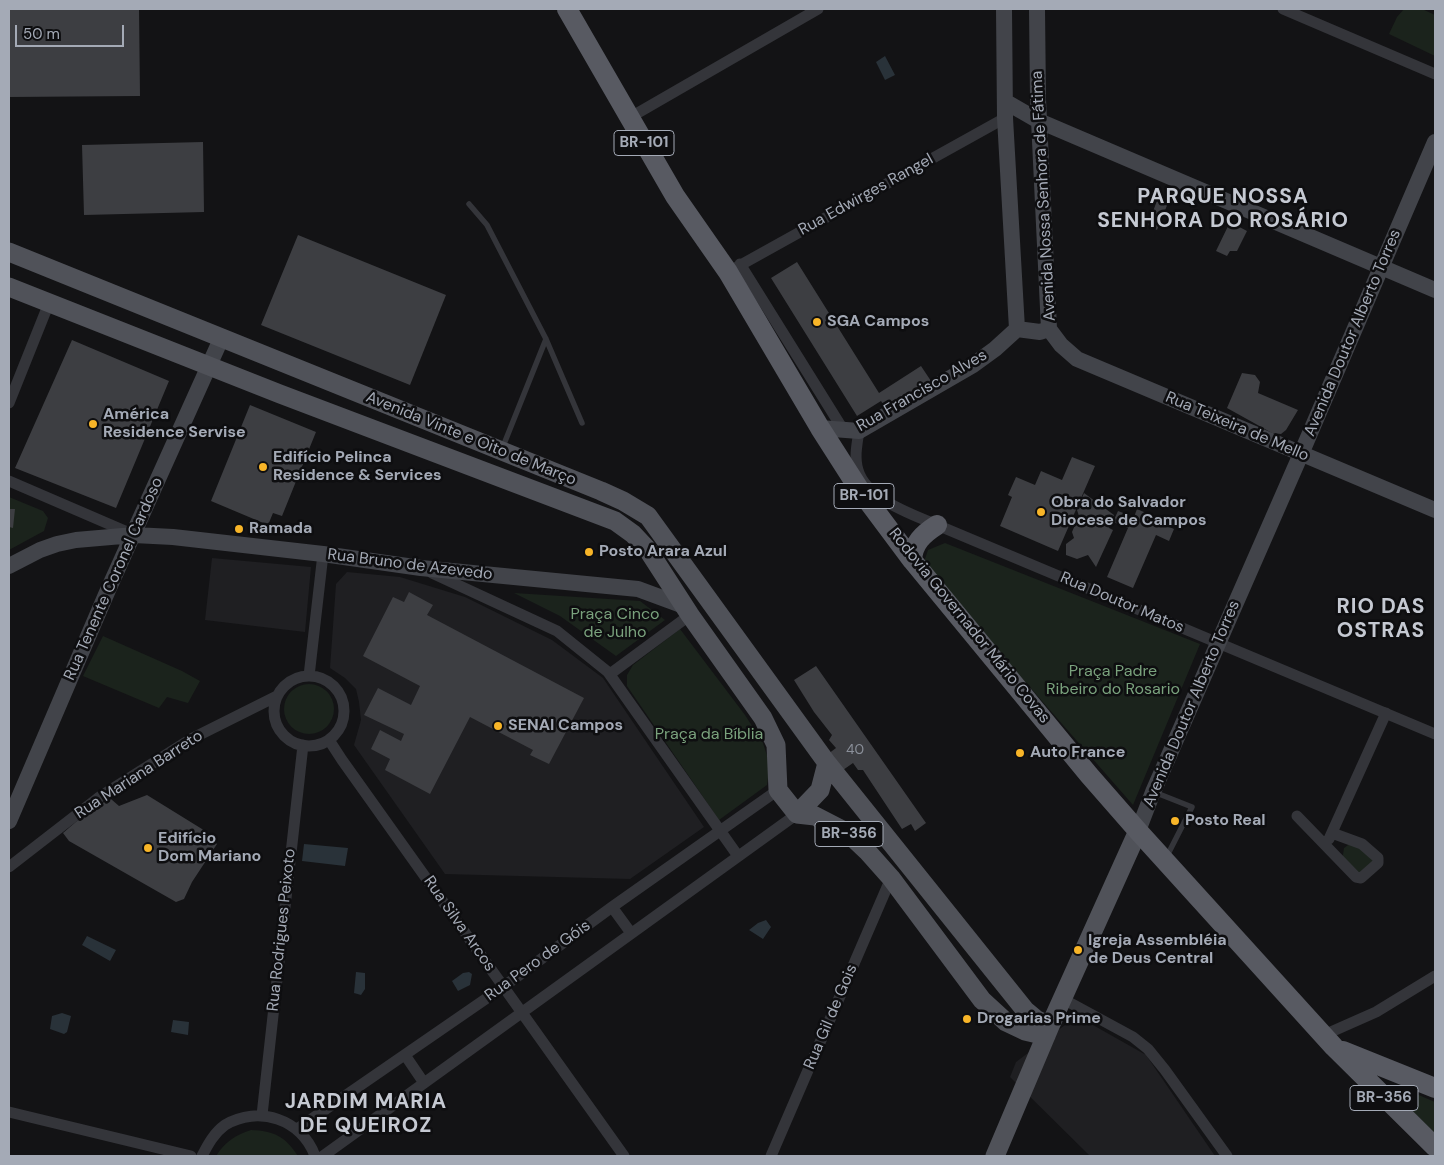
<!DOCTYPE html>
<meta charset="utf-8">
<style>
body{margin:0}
#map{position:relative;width:1444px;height:1165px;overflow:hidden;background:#131315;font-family:"DM Sans",sans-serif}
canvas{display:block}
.frame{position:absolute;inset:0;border:10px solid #a4aab6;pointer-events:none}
.scale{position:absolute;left:15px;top:25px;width:109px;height:22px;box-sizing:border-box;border:2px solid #a4aab6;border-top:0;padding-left:6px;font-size:15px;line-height:18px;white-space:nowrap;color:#a4aab6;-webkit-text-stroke:4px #0e0e10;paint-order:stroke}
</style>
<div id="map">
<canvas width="1444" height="1165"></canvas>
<div class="frame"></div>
<div class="scale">50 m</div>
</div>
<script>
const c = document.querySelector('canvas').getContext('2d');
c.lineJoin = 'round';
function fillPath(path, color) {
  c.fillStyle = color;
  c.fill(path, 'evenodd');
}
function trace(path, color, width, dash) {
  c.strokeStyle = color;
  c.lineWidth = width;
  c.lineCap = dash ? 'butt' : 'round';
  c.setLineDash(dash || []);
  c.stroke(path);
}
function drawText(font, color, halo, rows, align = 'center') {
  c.font = font + ' "DM Sans",sans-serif';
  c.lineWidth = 5;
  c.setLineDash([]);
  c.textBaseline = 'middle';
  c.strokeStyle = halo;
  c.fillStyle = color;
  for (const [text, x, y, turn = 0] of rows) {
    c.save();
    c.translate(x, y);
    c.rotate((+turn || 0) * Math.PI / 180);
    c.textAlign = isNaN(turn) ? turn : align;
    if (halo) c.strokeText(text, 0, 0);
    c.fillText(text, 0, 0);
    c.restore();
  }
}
const built = new Path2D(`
 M 212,558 L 311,567 L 305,632 L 205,620 Z
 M 347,572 L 400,577 L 465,597 L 552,640 L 603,678 L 704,827 L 630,879 L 445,874 L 354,745 L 361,720 L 359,702 L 356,689 L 345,678 L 330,668 L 336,584 Z
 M 1077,1016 L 1146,1055 L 1215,1156 L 1090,1156 L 1010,1077 L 1016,1062 Z`);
const green = new Path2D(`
 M 1404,9 L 1422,9 L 1435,15 L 1435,56 L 1389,34 L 1397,17 Z
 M 9,497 L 43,511 L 48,518 L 44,531 L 9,550 Z
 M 945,543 L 1200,644 L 1133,805 L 923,565 L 928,550 Z
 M 514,593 L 640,601 L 665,620 L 616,656 L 560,616 Z
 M 680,629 L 745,715 L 763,743 L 770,765 L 767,785 L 719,820 L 627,686 L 627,675 L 633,665 Z
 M 103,636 L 182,671 L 200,681 L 188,703 L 167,697 L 159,708 L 83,676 Z
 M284 709a25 25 0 1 1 50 0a25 25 0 1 1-50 0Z
 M 1351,843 L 1362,847 L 1376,861 L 1358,877 L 1342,861 L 1344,848 Z
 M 1400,1090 L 1407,1090 L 1435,1102 L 1435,1139 L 1398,1097 Z
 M 251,1130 C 274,1131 285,1136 298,1156 L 216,1156 C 225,1142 235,1135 251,1130 Z`);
const water = new Path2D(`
 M 885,56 L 895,75 L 885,80 L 876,62 Z
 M 304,844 L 348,848 L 345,866 L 302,861 Z
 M 766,920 L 771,927 L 763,939 L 749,930 L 758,923 Z
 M 87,936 L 116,950 L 110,961 L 82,945 Z
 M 356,972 L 365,973 L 365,989 L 361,995 L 354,993 Z
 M 469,972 L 472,974 L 470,985 L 458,991 L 452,981 L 463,973 Z
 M 62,1013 L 71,1016 L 67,1032 L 64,1034 L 50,1029 L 52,1016 Z
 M 173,1020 L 189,1022 L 188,1035 L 171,1032 Z`);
const building = new Path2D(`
 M 9,9 L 139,9 L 140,96 L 9,97 Z
 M 203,142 L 204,212 L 84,215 L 82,145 Z
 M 1158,198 L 1168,203 L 1157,230 L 1148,225 Z
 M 1230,222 L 1247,231 L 1237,251 L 1230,251 L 1227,256 L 1216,251 Z
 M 298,235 L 446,295 L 410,385 L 261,325 Z
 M 797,262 L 879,393 L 921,366 L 931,381 L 886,409 L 881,401 L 857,416 L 771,278 Z
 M 72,340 L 169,381 L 116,508 L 15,468 Z
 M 1242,373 L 1255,375 L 1260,382 L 1258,393 L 1298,410 L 1286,430 L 1281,434 L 1272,433 L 1227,408 Z
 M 250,405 L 316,432 L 282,516 L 273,513 L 268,525 L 211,501 Z
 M 1072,457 L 1095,466 L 1058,551 L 1000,526 L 1012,497 L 1008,495 L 1016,477 L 1035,485 L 1041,471 L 1062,480 Z
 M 1084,493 L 1114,515 L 1109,528 L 1113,530 L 1096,567 L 1088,555 L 1077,559 L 1066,555 L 1066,544 L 1074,538 L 1072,532 L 1079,516 L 1077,510 Z
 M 9,509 L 15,509 L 13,528 L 9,527 Z
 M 1137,509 L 1162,520 L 1161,523 L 1174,529 L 1169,541 L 1156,535 L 1133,588 L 1107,577 L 1128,528 L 1113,522 L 1118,511 L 1134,517 Z
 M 409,592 L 433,605 L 427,615 L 584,698 L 549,764 L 530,755 L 533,750 L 470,717 L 430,794 L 385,770 L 390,759 L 371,749 L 380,730 L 401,741 L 404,734 L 364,715 L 378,688 L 411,705 L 420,686 L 363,656 L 393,597 L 404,602 Z
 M 816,666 L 926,823 L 915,831 L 911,824 L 902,829 L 863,770 L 858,770 L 853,763 L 843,770 L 828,754 L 836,748 L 829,740 L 832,735 L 814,712 L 794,680 Z
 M 147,795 L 202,829 L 217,844 L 192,882 L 184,899 L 176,902 L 69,841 L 63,833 L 85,814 L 106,801 L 111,799 L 119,806 Z`);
const service = new Path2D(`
 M 469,204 L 487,225 L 546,339 L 582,423
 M 502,449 L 546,339
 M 1154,792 L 1192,807 L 1167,856`);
const minor = new Path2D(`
 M 1283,9 L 1435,74
 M 629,118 L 818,9
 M 740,264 L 844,431
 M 728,272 L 1005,118
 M 9,403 L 49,303
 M 859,431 C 857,444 854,458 858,470 C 866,499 912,514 937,525 L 1435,734
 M 9,481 L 132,534
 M 432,573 L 557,631 L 608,672 L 738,856
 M 610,674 L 690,615
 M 309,676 L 323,554
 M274 711a35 35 0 1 1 70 0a35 35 0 1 1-70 0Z
 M 329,740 L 342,760 L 624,1156
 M 1297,816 L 1356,877 L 1361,878 L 1378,863 L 1378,858 L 1362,844 L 1332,833
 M 1329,839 L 1386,713
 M 9,867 L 98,798 L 191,739 L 277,696
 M 612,907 L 631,933
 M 1063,999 L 1133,1037 L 1148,1049 L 1165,1070 L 1227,1156
 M 1324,1035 L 1376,1012 L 1435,976
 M 405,1055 L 424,1083
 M 9,1112 L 191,1156
 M 262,1115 L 303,745
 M 297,1129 L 503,987 L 612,907 L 778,790
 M 202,1156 C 208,1144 214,1133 225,1125 C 258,1105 302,1119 315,1156
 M 323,1156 L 797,814
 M 771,1156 L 891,878`);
const secondary = new Path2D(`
 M 1004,9 L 1005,118 L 1017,329
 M 1037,9 L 1038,99 L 1049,329
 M 1006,102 L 1039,121 L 1435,290
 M 1017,329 L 1040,332 L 1049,329
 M 1049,329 L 1061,345 L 1077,359 L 1435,510
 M 820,428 L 859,431 L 973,365 L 995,349 L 1017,329
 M 9,566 L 40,550 L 57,544 L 76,540 L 134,535 L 173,537 L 323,554 L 421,568 L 638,589 L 684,606
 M 9,821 L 108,590 L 221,339
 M 1138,831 L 1153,792 L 1301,454 L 1435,142`);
const primary = new Path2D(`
 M 9,252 L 601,491 L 623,501 L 648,516 L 827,763 L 1025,1010 L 1037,1020 L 1050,1026
 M 9,287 L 280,394 L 615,521 L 633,534 L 648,550 L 690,615 L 763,718 L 776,745 L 778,790 L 797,814 L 815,816 L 848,833 L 867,851 L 891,878 L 982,1000 L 1006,1022 L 1025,1031 L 1046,1036
 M 797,814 L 820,790 L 827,763
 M 995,1156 L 1050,1026 L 1138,831`);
const trunk = new Path2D(`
 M 567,9 L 675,196 L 728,272 L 820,428 L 859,489 L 912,560 L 1089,775 L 1138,831 L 1334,1047 L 1435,1147
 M 912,560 C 913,543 923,534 937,525
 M 1343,1051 L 1435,1088`);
const markers = [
 [817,322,5,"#f8b528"],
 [93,424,5,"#f8b528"],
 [263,467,5,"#f8b528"],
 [1041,512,5,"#f8b528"],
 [239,529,5,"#f8b528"],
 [589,552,5,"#f8b528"],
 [498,726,5,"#f8b528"],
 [1020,753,5,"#f8b528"],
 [1175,821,5,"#f8b528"],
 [148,848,5,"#f8b528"],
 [1078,950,5,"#f8b528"],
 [967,1019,5,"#f8b528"]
];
const numberNames = [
 ["40",855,750]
];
const shields = [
 [644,143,60],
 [864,496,60],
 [849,834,68],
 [1384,1098,68]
];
const shieldNames = [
 ["BR-101",644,143],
 ["BR-101",864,496],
 ["BR-356",849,834],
 ["BR-356",1384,1098]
];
const streetNames = [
 ["Rua Edwirges Rangel",866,195,-29],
 ["Avenida Nossa Senhora de Fátima",1044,196,-93],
 ["Avenida Doutor Alberto Torres",1353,333,-67],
 ["Rua Francisco Alves",922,391,-30],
 ["Rua Teixeira de Mello",1237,427,23],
 ["Avenida Vinte e Oito de Março",471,439,22],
 ["Rua Bruno de Azevedo",410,565,7],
 ["Rua Tenente Coronel Cardoso",114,579,-66],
 ["Rua Doutor Matos",1122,603,23],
 ["Rodovia Governador Mário Covas",969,626,51],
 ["Avenida Doutor Alberto Torres",1192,704,-67],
 ["Rua Mariana Barreto",139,775,-33],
 ["Rua Silva Arcos",459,924,55],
 ["Rua Rodrigues Peixoto",282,930,-84],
 ["Rua Pero de Góis",538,961,-36],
 ["Rua Gil de Gois",831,1017,-67]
];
const poiNames = [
 ["SGA Campos",827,322],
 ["América",103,415],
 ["Residence Servise",103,433],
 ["Edifício Pelinca",273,458],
 ["Residence & Services",273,476],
 ["Obra do Salvador",1051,503],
 ["Diocese de Campos",1051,521],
 ["Ramada",249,529],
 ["Posto Arara Azul",599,552],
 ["SENAI Campos",508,726],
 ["Auto France",1030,753],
 ["Posto Real",1185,821],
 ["Edifício",158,839],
 ["Dom Mariano",158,857],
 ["Igreja Assembléia",1088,941],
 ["de Deus Central",1088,959],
 ["Drogarias Prime",977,1019]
];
const parkNames = [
 ["Praça Cinco",615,615],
 ["de Julho",615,633],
 ["Praça Padre",1113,672],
 ["Ribeiro do Rosario",1113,690],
 ["Praça da Bíblia",709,735]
];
const districtNames = [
 ["PARQUE NOSSA",1223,197],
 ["SENHORA DO ROSÁRIO",1223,221],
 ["RIO DAS",1381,607],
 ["OSTRAS",1381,631],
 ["JARDIM MARIA",366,1102],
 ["DE QUEIROZ",366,1126]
];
fillPath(built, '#1f1f22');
fillPath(green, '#1b231c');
fillPath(water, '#293239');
fillPath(building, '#3d3e42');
trace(service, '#34353a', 5.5);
trace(minor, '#34353a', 11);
trace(secondary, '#42444a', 16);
trace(primary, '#505259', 19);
trace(trunk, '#585a62', 20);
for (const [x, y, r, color] of markers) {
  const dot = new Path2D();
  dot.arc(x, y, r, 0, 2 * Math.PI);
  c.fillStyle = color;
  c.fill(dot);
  trace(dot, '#0e0e10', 2);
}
drawText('14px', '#8a8f99', null, numberNames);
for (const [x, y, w] of shields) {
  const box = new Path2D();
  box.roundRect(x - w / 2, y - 12.5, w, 25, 4);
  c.fillStyle = '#0e0e10';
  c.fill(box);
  trace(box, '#a4aab6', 1);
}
drawText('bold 15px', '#a4aab6', null, shieldNames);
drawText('16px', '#a4aab6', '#0e0e10', streetNames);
drawText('bold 16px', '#a4aab6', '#0e0e10', poiNames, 'left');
drawText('16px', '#7aa27d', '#0e0e10', parkNames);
c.letterSpacing = '1px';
drawText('bold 21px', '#c5c9d2', '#0e0e10', districtNames);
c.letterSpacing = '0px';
</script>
